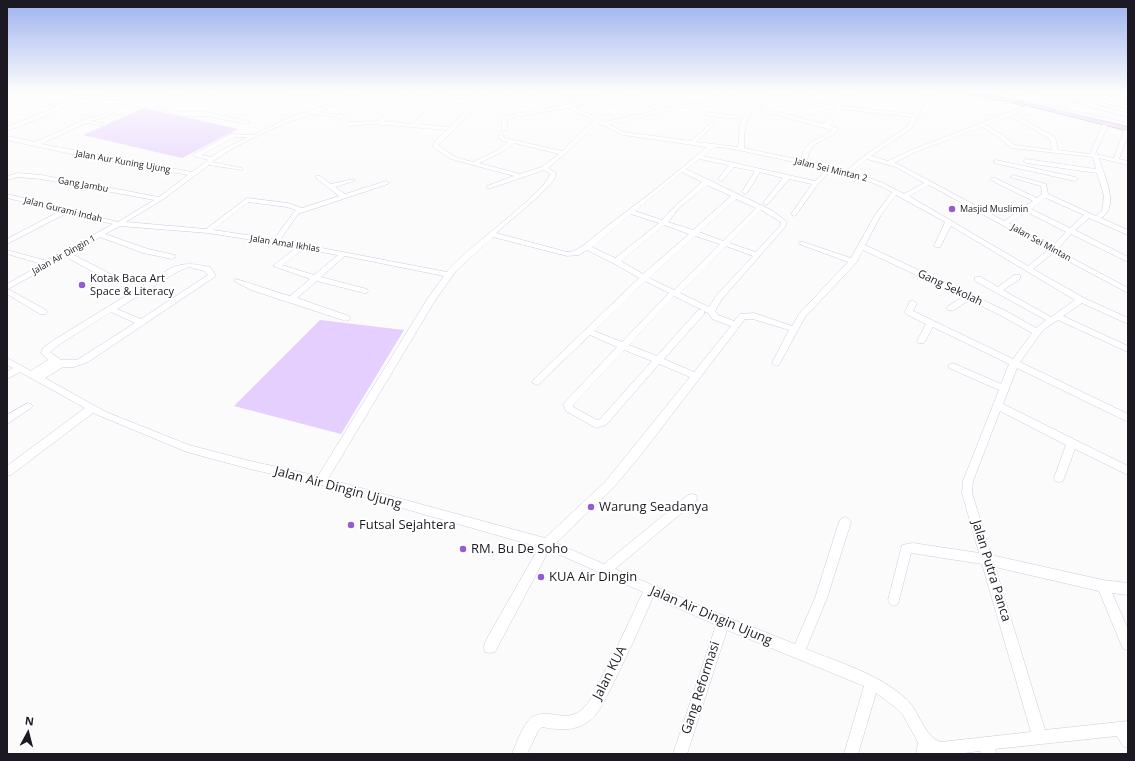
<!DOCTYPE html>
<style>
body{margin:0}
#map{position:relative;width:1135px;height:761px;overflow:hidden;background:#fbfbfb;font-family:"Open Sans",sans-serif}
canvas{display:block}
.frame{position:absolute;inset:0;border:8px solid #1d1922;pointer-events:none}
.north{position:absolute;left:8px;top:713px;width:40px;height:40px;-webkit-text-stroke:3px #fff;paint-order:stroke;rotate:7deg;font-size:11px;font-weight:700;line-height:16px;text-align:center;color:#1d1922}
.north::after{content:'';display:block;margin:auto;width:14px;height:18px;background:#1d1922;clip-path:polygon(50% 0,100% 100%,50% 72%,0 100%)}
</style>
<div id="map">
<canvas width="1135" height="761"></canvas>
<div class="frame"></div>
<div class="north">N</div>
</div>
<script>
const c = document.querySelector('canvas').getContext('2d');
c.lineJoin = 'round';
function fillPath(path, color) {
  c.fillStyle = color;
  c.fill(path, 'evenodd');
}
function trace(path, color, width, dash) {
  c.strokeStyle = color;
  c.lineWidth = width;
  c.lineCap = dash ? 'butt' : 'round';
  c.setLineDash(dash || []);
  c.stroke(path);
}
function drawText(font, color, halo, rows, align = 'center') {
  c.font = font + ' "Open Sans",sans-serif';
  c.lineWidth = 4;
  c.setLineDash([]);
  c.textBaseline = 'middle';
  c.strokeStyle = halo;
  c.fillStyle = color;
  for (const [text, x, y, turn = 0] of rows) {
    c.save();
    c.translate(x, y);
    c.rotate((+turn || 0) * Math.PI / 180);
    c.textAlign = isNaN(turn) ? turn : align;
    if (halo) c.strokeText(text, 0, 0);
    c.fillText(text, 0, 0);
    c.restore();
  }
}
const green = new Path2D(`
 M 144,108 L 238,129 L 182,158 L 83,135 Z
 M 320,320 L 404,330 L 341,434 L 234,406 Z`);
const minor = new Path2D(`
 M 180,92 L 185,92 L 163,108 L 183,112 L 207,112 L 250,122 L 247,124 L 207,116 L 183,116 L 157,109 L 157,107 Z
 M 203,92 L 212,92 L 212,93 L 210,94 Z
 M 281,92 L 293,92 L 344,100 L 347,99 L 353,92 L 358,92 L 351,101 L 342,102 L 318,112 L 342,115 L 349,122 L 378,121 L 407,92 L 445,94 L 477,97 L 481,92 L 486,92 L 455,130 L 453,131 L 438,145 L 455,157 L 473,162 L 498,150 L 508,142 L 501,140 L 498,136 L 501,134 L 505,138 L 562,151 L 594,120 L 568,108 L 509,118 L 507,120 L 507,130 L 502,131 L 502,119 L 505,116 L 517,114 L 509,102 L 511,95 L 509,92 L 514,92 L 516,95 L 513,102 L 521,113 L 566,105 L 563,92 L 567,92 L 569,98 L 594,92 L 602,92 L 570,101 L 571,104 L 597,98 L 596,97 L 598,96 L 612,102 L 612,104 L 608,104 L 601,100 L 574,106 L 605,122 L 658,110 L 624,92 L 630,92 L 663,109 L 722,97 L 713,92 L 720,92 L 754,106 L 775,92 L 780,92 L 779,93 L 837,107 L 848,92 L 852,92 L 843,106 L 913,114 L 929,92 L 934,92 L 922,108 L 912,128 L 871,156 L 888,161 L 909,151 L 1035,102 L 1128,123 L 1128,135 L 1119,159 L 1128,161 L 1128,165 L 1099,158 C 1103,175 1121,206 1101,218 L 1128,230 L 1128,235 L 1089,218 L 1075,230 L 1128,257 L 1128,262 L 1071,234 L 1057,250 L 1128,288 L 1128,293 L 1053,253 L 1033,269 L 1084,298 L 1128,318 L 1128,324 L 1082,303 L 1063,316 L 1128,346 L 1128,352 L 1058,320 L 1043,330 L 1020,362 L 1128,414 L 1128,422 L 1017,368 L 1003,404 L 1128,466 L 1128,475 L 1075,449 L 1063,481 L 1059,482 L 1055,481 L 1054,478 L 1066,445 L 1000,411 L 973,481 L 972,493 L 991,555 L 1103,580 L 1128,583 L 1128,595 L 1112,593 L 1128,629 L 1128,650 L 1123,649 L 1099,591 L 995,567 L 1045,730 L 1128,721 L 1128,748 L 1123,746 L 1117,736 L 995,749 L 997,754 L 982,754 L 980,751 L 956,754 L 916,754 L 918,742 L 903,715 L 895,707 L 876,693 L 858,754 L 844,754 L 864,686 L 727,630 L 687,754 L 673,754 L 716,625 L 653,597 C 640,627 627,656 612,686 C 606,697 600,713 589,721 C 574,732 559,730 542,727 L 538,731 L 527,754 L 512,754 C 516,744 521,730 528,721 C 542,704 564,724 580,711 C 591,703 597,687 603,675 C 617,648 630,620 643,592 L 549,550 L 495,652 L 490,653 L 485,652 L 484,647 L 485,642 L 539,547 L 321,485 L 250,469 L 187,452 L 93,413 L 11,475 L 7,476 L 7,466 L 85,408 L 20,372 L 7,379 L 7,372 L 13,368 L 7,365 L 7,358 L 31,371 L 48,360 L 41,353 L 43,348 L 54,340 L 171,268 C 185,262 195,264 210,267 L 216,276 L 88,362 L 74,367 L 63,367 L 45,378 L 106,412 L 189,445 L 250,461 L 318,476 L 428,298 L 444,276 L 345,256 L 321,277 L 367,289 L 368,291 L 367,293 L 364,293 L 317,281 L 297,298 L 349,316 L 350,318 L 349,320 L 346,321 L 251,290 L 234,281 L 235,279 C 239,279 281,294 290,296 L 310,279 L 273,266 L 297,247 L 208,233 L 120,226 L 105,234 L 148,249 L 175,255 L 176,257 L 172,259 L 143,253 L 100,237 L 72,254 L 120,279 L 120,283 L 114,283 L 66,257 L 8,289 L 46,310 L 47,312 L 46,314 L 40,314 L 7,294 L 7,284 L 42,264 L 7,254 L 7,250 L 47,261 L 113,224 L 67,213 L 7,244 L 7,239 L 60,211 L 7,198 L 7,194 L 118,222 L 154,200 L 41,179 L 18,177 L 7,180 L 7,176 L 18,173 L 41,175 L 159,197 L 188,175 L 67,153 L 7,140 L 7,136 L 35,142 L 89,118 L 100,116 L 125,100 L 78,98 L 65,107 L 48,115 L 7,131 L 7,127 L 58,106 L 48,104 L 48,102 L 62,104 L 75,96 L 83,95 L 145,99 L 147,100 L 147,101 L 131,101 L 104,118 L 91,121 L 106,124 L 106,126 L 86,123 L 41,144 L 192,172 L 208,160 L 194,156 L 194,154 L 231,134 L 254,135 L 284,120 L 336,101 ZM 411,93 L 441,97 L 413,124 L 384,121 ZM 776,96 L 835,110 L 824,124 L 759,107 ZM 446,97 L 475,100 L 450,127 L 419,124 ZM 727,98 L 751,108 L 743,117 L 708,112 L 705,114 L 708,116 L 742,119 L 740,126 L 738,147 L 696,142 L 714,125 L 715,124 L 712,122 L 691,141 L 624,132 L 609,124 ZM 1036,105 L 1128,126 L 1125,128 L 1114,158 L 1095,154 L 1109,123 L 1108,122 L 1103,123 L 1090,154 L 1058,150 L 1055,137 L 1014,114 ZM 755,109 L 832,130 C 819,142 805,138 801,160 L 744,148 C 744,133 744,119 755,109 ZM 841,109 L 912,117 L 908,126 L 864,156 L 847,170 L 807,161 C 811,137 825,144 839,129 L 829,125 ZM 311,114 L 338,117 L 348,126 L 372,124 L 447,130 L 436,140 L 432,146 L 433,147 L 451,159 L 514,176 L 487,186 L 487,188 L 491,188 L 544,170 L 550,174 C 547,192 464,249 447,272 L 280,240 L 298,214 L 388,184 L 389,183 L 386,181 L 345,194 L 335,187 L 354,181 L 354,179 L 331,184 L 320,176 L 316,176 L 316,178 L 339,196 L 302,208 L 288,203 L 247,198 L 206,229 L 126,222 L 162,200 L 209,165 L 242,170 L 242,168 L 212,162 C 239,142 279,125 311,114 ZM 1010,116 L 1050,139 L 1052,150 L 1015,145 L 1001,134 L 986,125 ZM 598,122 L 600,125 L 603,125 L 623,135 L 707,147 L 656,189 L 606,227 L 584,245 L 574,251 L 567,252 L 496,233 L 539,196 L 554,180 L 556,173 L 548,168 L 565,154 ZM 982,127 L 997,136 L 1011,148 L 1093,157 L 1096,169 L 1026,159 L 1023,161 L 1026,163 L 1097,173 L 1104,196 L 1102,211 L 1096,216 L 1048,194 L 1046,184 L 1013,175 L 1010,177 L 1041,186 L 1042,194 L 1037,198 L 995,178 L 991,178 L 991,180 L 1033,201 L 1004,221 L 900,165 L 894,163 L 913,153 ZM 234,137 L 248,137 L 220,151 L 211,157 L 201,155 ZM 514,143 L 559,154 L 542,167 L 520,174 L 479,163 L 502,152 ZM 714,147 L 728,148 L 827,169 L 815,181 L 703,156 ZM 699,159 L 729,165 L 718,179 L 721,181 L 723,180 L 734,167 L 755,171 L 742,192 L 745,194 L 747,193 L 760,172 L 783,178 L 763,203 L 766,205 L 768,204 L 789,179 L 812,184 L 791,214 L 794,216 L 796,215 L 818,184 L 832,170 C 853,175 873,182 892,192 L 875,215 L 851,258 L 803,242 L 799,242 L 799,244 L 848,262 L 799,314 L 792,326 L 754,313 L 740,314 L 734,321 L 718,315 L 715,311 L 722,299 L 785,227 L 787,222 L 773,211 L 686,169 ZM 867,159 L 896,167 L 924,183 L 904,194 L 883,183 L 852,171 ZM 682,172 L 702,182 L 675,206 L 662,220 L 635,211 ZM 707,185 L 731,196 L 693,230 L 668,222 L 679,208 ZM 929,185 L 1048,250 L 1028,266 L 909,196 ZM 896,195 L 945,222 L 934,246 L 936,247 L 940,247 L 951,226 L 1075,300 L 1051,317 L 1003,290 L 1020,279 L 1020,275 L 1014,275 L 998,287 L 981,277 L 975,277 L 975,281 L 1046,320 L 1036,328 L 1006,311 L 865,245 L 881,215 ZM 1046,198 L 1084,215 L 1070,228 L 1031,209 ZM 736,199 L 756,208 L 723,241 L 699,232 ZM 248,202 L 287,207 L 296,210 L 294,212 L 274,239 L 213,230 ZM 761,210 L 781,222 L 780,226 L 756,252 L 729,243 ZM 1027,212 L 1066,232 L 1052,247 L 1009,223 ZM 631,214 L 659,223 L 615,258 L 592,247 ZM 664,225 L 689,234 L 643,274 L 621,261 ZM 695,236 L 720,244 L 674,290 L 649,278 ZM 493,237 L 567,256 L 579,255 L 587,250 L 613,263 L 639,278 L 531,382 L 536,385 L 539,384 L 590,335 L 617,347 L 565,402 L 563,404 L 566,411 L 596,428 L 606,425 L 659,364 L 690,377 L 605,482 L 545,538 L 328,479 L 436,299 L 456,271 ZM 726,246 L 753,256 L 716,296 L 709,307 L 680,293 ZM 304,249 L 338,255 L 314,275 L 282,265 ZM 863,250 L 963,297 L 948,306 L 947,308 L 948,310 L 954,310 L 969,300 L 1000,315 L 1032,333 L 1013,359 L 913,311 L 917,303 L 913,301 L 910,301 L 905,312 L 906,314 L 926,324 L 917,341 L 918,343 L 924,343 L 933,327 L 1009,364 L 1001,384 L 955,364 L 952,363 L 948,366 L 949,368 L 999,390 L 963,481 L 962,493 L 979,553 L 913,543 L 902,545 L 888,600 L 890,604 L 894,606 L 898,604 L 911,553 L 982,564 L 1031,732 L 941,742 C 924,738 919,709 905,698 C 877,673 840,663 806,649 L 827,598 L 851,522 L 849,519 L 845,517 L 841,519 L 839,522 L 815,598 L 795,644 L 727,617 L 615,569 L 696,501 L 697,498 L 696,495 L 692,494 L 688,495 L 604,564 L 556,543 L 613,488 L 640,456 L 745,319 L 753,319 L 789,330 L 772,363 L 776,366 L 779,365 L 805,317 L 856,263 ZM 189,267 L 204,271 L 208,275 L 141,319 L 117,309 L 177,272 ZM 645,281 L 669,293 L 622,342 L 594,331 ZM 674,296 L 702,310 L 698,310 L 657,356 L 629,345 ZM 704,311 L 708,313 L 712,319 L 731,326 L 694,372 L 664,359 L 704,314 ZM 111,312 L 135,323 L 77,360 L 61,360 L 50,352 L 60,344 ZM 624,350 L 652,361 L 600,419 L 597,420 L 573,407 L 573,405 Z
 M 529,92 L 533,92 L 534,94 L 530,95 Z
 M 801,92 L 810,92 L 814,94 L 812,95 Z
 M 1012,92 L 1016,92 L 1011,103 L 1007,103 Z
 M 1038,92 L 1046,92 L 1128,113 L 1128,117 Z
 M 1064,92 L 1072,92 L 1128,105 L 1128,109 Z
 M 1094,92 L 1103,92 L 1128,98 L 1128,100 Z
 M 996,160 L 1075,177 L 1078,179 L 1075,181 L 994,163 L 994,161 Z
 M 28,403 L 31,404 L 33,406 L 31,408 L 7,424 L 7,415 Z`);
const major = new Path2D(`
 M 961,92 L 974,92 L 1041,105 L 1128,127 L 1128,131 L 1041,109 Z`);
const markers = [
 [952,209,4,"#965ad1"],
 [82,285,4,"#965ad1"],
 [591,507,4,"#965ad1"],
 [351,525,4,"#965ad1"],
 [463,549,4,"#965ad1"],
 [541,577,4,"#965ad1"]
];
const farStreetnames = [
 ["Jalan Aur Kuning Ujung",123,162,10],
 ["Jalan Sei Mintan 2",831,170,14],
 ["Gang Jambu",83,185,10],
 ["Jalan Gurami Indah",63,210,14],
 ["Jalan Sei Mintan",1041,243,29],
 ["Jalan Amal Ikhlas",285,244,9],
 ["Jalan Air Dingin 1",64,255,-29]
];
const farPoinames = [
 ["Masjid Muslimin",960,209]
];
const poiNames = [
 ["Kotak Baca Art",90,279],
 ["Space & Literacy",90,292]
];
const streetNames = [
 ["Gang Sekolah",950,288,25]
];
const nearStreetnames = [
 ["Jalan Air Dingin Ujung",338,488,15],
 ["Jalan Putra Panca",991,571,73],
 ["Jalan Air Dingin Ujung",711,616,23],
 ["Jalan KUA",610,673,-63],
 ["Gang Reformasi",701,688,-72]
];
const nearPoinames = [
 ["Warung Seadanya",599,507],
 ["Futsal Sejahtera",359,525],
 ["RM. Bu De Soho",471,549],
 ["KUA Air Dingin",549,577]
];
fillPath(green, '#e4cfff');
trace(minor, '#d2c8e1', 1);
trace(major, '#907ca9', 1);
fillPath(minor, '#fff');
fillPath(major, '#e2d1f7');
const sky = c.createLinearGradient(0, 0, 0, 199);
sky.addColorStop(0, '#9db1ee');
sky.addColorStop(0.46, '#fdfdfd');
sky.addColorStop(1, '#fdfdfd00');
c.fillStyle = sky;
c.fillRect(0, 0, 1135, 199);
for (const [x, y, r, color] of markers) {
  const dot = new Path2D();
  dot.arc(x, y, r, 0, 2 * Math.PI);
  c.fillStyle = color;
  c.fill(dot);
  trace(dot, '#fff', 1.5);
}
drawText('9px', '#1d1922', '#fff', farStreetnames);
drawText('9px', '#1d1922', '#fff', farPoinames, 'left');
drawText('11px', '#1d1922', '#fff', poiNames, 'left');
drawText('11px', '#1d1922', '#fff', streetNames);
drawText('13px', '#1d1922', '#fff', nearStreetnames);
drawText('13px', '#1d1922', '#fff', nearPoinames, 'left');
</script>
